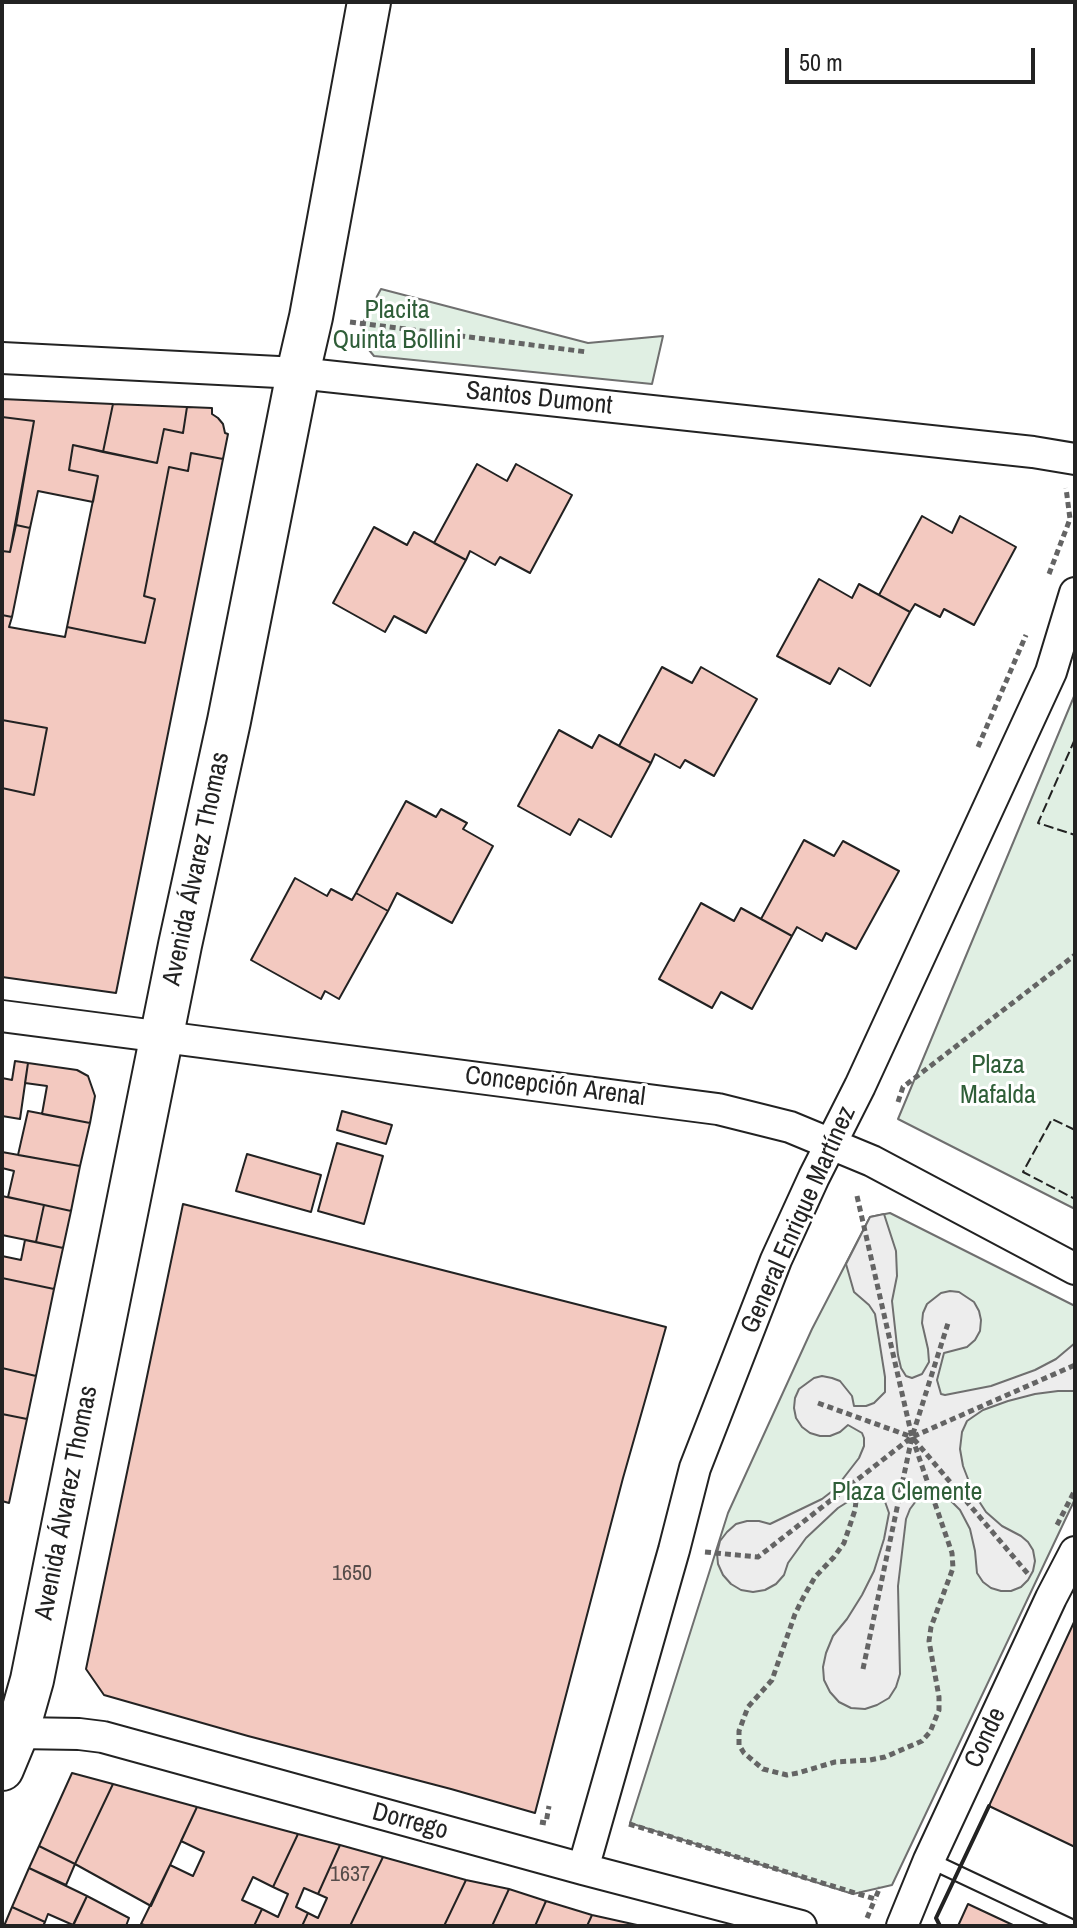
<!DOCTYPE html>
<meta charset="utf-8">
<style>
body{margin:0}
#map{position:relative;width:1077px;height:1928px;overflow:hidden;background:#fff;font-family:"Archivo Narrow",sans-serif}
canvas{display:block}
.frame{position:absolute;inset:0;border:4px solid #222;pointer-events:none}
.scale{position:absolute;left:785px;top:48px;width:250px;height:36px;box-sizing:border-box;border:4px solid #222;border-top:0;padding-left:10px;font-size:24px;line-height:28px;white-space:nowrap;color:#222;-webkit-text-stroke:6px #fff;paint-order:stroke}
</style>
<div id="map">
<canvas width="1077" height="1928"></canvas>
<div class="frame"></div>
<div class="scale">50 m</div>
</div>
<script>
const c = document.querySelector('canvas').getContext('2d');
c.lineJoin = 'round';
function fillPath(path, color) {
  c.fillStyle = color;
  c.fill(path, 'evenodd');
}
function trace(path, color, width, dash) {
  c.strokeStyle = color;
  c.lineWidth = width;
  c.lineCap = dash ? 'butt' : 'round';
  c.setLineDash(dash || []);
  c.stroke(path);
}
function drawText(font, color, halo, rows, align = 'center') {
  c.font = font + ' "Archivo Narrow",sans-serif';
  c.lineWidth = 6;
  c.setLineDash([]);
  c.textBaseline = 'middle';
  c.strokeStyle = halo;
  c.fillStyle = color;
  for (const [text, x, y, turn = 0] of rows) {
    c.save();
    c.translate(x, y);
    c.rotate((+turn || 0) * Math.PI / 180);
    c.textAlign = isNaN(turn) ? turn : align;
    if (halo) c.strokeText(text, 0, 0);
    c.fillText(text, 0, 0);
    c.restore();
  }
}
const green = new Path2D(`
 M 381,289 L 588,343 L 663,336 L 652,384 L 374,356 L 360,339 L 362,324 Z
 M 1075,694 L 1075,1209 L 898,1119 Z
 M 890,1213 L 1075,1306 L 1075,1499 L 892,1885 L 853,1894 L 630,1823 L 728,1513 L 812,1329 L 870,1217 Z`);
const parking = new Path2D(`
 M 884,1214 L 896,1251 L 897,1276 L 892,1301 L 898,1355 L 901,1368 L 906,1376 L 912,1378 L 922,1374 L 929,1362 L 928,1349 L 922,1323 L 923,1313 L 927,1304 L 941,1293 L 950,1291 L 959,1292 L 974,1302 L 979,1311 L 981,1320 L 980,1331 L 975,1340 L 967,1347 L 944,1353 L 937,1380 L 941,1394 L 945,1395 L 991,1386 L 1035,1370 L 1056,1359 L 1075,1343 L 1075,1391 L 1058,1391 L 1035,1394 L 1008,1401 L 983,1410 L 967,1421 L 962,1432 L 960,1449 L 963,1466 L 973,1492 L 986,1512 L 1002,1526 L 1021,1536 L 1028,1542 L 1033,1550 L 1035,1561 L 1033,1571 L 1028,1580 L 1021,1587 L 1011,1591 L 1001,1591 L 991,1588 L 983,1582 L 977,1573 L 975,1551 L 970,1529 L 960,1510 L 949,1499 L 933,1493 L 926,1493 L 919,1497 L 910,1509 L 906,1519 L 898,1586 L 900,1674 L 896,1687 L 889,1698 L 877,1705 L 865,1709 L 851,1708 L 839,1702 L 830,1692 L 824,1680 L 823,1667 L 826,1653 L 833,1636 L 847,1619 L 862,1595 L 874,1571 L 884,1539 L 889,1513 L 883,1496 L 870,1491 L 860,1494 L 838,1508 L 806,1538 L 788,1563 L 784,1575 L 776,1584 L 765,1590 L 753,1592 L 741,1590 L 731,1584 L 723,1575 L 718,1564 L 717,1553 L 720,1541 L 727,1532 L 736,1524 L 747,1521 L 759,1521 L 770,1524 L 822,1499 L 835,1489 L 859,1458 L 864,1446 L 864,1438 L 862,1433 L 848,1425 L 840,1432 L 830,1436 L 820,1436 L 810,1433 L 802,1427 L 796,1418 L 794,1408 L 795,1398 L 799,1389 L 814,1378 L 822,1376 L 832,1378 L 840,1381 L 852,1396 L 854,1406 L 866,1406 L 874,1403 L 885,1392 L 885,1377 L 875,1314 L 869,1305 L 854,1292 L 846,1264 L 870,1217 Z`);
const building = new Path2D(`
 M 2,399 L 113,404 L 103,452 L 73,445 L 69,470 L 98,476 L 93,502 L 38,491 L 30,528 L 16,525 L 34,421 L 2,417 Z
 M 113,404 L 187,407 L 183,433 L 164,429 L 157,463 L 103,452 Z
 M 187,407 L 212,408 L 212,414 L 218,418 L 223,424 L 225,433 L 228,434 L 223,459 L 191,453 L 188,471 L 169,467 L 144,596 L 155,599 L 145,643 L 67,627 L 98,476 L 69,470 L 73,445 L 157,463 L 164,429 L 183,433 Z
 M 2,417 L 34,421 L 10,552 L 2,551 Z
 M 191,453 L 223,459 L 116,993 L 2,977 L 2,788 L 34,795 L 47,728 L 2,720 L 2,615 L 12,617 L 9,627 L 65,637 L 67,627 L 145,643 L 155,599 L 144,596 L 169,467 L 188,471 Z
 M 477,464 L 507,481 L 516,464 L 572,495 L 530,573 L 500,557 L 495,565 L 470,551 L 466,560 L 434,543 Z
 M 922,516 L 952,533 L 960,516 L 1016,547 L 974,625 L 944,609 L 940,617 L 915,604 L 910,612 L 879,595 Z
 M 16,525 L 30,528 L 12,617 L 2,615 L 2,551 L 10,552 Z
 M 374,527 L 407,545 L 414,532 L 466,560 L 426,633 L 394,616 L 385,632 L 333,603 Z
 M 819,579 L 852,598 L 859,584 L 910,612 L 870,686 L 839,668 L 830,684 L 777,656 Z
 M 662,667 L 692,683 L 701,667 L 757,699 L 714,776 L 685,760 L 680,768 L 655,754 L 651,763 L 619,746 Z
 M 2,720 L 47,728 L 34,795 L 2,788 Z
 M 559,730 L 592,748 L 599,735 L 651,763 L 611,837 L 579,819 L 570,835 L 518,806 Z
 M 406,801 L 436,817 L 441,809 L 467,823 L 463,829 L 493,846 L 452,923 L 397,893 L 388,911 L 356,893 Z
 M 804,840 L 834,856 L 843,841 L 899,871 L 856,949 L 826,933 L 822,941 L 797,927 L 792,936 L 761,919 Z
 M 295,878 L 327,896 L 331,889 L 352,900 L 356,893 L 388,911 L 339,999 L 325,991 L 321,999 L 251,960 Z
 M 701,903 L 734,921 L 741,908 L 792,936 L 752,1009 L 721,992 L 712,1008 L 659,979 Z
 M 15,1061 L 28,1063 L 20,1119 L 2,1116 L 2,1078 L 12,1080 Z
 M 28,1063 L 77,1070 L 88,1076 L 95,1096 L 90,1123 L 42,1114 L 47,1086 L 25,1083 Z
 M 28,1111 L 90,1123 L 80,1166 L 18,1155 Z
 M 342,1111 L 392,1125 L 386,1144 L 337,1130 Z
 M 337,1143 L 383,1156 L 364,1224 L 318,1211 Z
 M 2,1152 L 80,1166 L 71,1211 L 8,1197 L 14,1171 L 2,1168 Z
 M 247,1154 L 321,1175 L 311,1212 L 236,1191 Z
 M 2,1196 L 44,1205 L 36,1242 L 2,1235 Z
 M 183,1204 L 666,1327 L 623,1478 L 535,1813 L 451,1789 L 248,1736 L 104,1695 L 86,1669 Z
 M 44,1205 L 71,1211 L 63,1248 L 36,1242 Z
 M 25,1240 L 63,1248 L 54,1289 L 2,1278 L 2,1256 L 21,1260 Z
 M 2,1278 L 54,1289 L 36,1376 L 2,1368 Z
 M 2,1368 L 36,1376 L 27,1419 L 2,1414 Z
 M 2,1414 L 27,1419 L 9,1503 L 2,1501 Z
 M 1075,1620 L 1075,1847 L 989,1806 Z
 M 72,1773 L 113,1784 L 75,1864 L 39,1846 Z
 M 113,1784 L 197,1807 L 151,1906 L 75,1864 Z
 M 197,1807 L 298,1834 L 273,1887 L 253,1877 L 242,1900 L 262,1909 L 254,1926 L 148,1926 L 141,1924 L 170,1865 L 193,1876 L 204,1852 L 181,1841 Z
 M 298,1834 L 340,1845 L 318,1894 L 304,1888 L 296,1907 L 308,1913 L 302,1926 L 254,1926 L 262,1909 L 278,1917 L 288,1894 L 273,1887 Z
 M 340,1845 L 383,1857 L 350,1926 L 302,1926 L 308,1913 L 318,1918 L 327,1898 L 318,1894 Z
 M 39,1846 L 75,1864 L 66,1885 L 29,1868 Z
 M 383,1857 L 466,1880 L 444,1926 L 350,1926 Z
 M 29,1868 L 87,1896 L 73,1925 L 48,1914 L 45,1922 L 12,1907 Z
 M 466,1880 L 509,1889 L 492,1926 L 444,1926 Z
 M 509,1889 L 546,1901 L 535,1926 L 492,1926 Z
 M 87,1896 L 129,1918 L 126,1926 L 73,1926 Z
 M 546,1901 L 592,1915 L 587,1926 L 535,1926 Z
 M 968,1904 L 1015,1926 L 958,1926 Z
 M 12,1907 L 45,1922 L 43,1926 L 4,1926 Z
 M 592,1915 L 637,1925 L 587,1926 Z`);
const path = new Path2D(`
 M 350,322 L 587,352
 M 1049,574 L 1070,519 L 1066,488
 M 978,747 L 1026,635
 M 898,1102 L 903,1087 L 1075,955
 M 857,1196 L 912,1437 L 1028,1574
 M 818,1403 L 912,1437 L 952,1553 L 953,1568 L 931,1627 L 929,1641 L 939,1697 L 939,1710 L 930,1732 L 922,1741 L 885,1757 L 870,1760 L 835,1762 L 798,1773 L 787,1775 L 763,1769 L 744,1753 L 739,1745 L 739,1731 L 748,1707 L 772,1680 L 795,1614 L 804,1596 L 815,1577 L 834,1557 L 844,1543 L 855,1510 L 856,1501 L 852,1484
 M 1057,1525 L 1075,1490
 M 705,1552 L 758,1557 L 912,1437 L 1075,1365
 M 863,1669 L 912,1437 L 949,1320
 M 540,1822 L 546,1823 L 549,1806
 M 629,1824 L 875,1899 L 880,1887
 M 867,1918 L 875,1899`);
const service = new Path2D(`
 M 929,1860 L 1069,1926`);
const minor = new Path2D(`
 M 2,358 L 298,373 L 1033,452 L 1075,459
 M 2,1016 L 718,1109 L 790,1127 L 872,1161 L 1075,1269
 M 17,1733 L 79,1734 L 103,1737 L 583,1869 L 801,1926
 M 583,1869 L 674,1550 L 695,1468 L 776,1260 L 814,1177 L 860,1086 L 1051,672 L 1075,593
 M 902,1926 L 929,1860 L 1051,1598 L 1075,1552`);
const secondary = new Path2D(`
 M 2,1769 L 17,1733 L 32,1680 L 180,945 L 229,721 L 298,373 L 311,317 L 369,2`);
const fence = new Path2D(`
 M 1075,739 L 1038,823 L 1075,835
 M 1075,1130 L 1052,1119 L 1023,1172 L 1075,1199`);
const wall = new Path2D(`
 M 940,1926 L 936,1918 L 989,1806`);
const numberNames = [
 ["1650",352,1574],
 ["1637",350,1875]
];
const parkNames = [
 ["Placita",397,311],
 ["Quinta Bollini",397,341],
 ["Plaza",998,1066],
 ["Mafalda",998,1096],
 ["Plaza Clemente",907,1493]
];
const streetNames = [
 ["Santos Dumont",539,399,6],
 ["Avenida Álvarez Thomas",197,869,-78],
 ["Concepción Arenal",555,1087,7],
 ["General Enrique Martínez",799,1220,-66],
 ["Avenida Álvarez Thomas",67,1503,-79],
 ["Conde",986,1738,-65],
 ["Dorrego",410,1822,15]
];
fillPath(green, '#e0efe3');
trace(green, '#6f6f6f', 2);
fillPath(parking, '#ededed');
trace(parking, '#6f6f6f', 2);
fillPath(building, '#f3c9c0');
trace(building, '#222', 2);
trace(service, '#222', 18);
trace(minor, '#222', 34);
trace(secondary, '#222', 46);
trace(path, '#646464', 5, [6, 4]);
trace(service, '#fff', 14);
trace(minor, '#fff', 30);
trace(secondary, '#fff', 42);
trace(fence, '#222', 2, [10, 4]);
trace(wall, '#222', 4);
drawText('22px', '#564c4a', null, numberNames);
drawText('26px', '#2f5e38', '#fff', parkNames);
drawText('26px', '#222', '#fff', streetNames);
</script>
